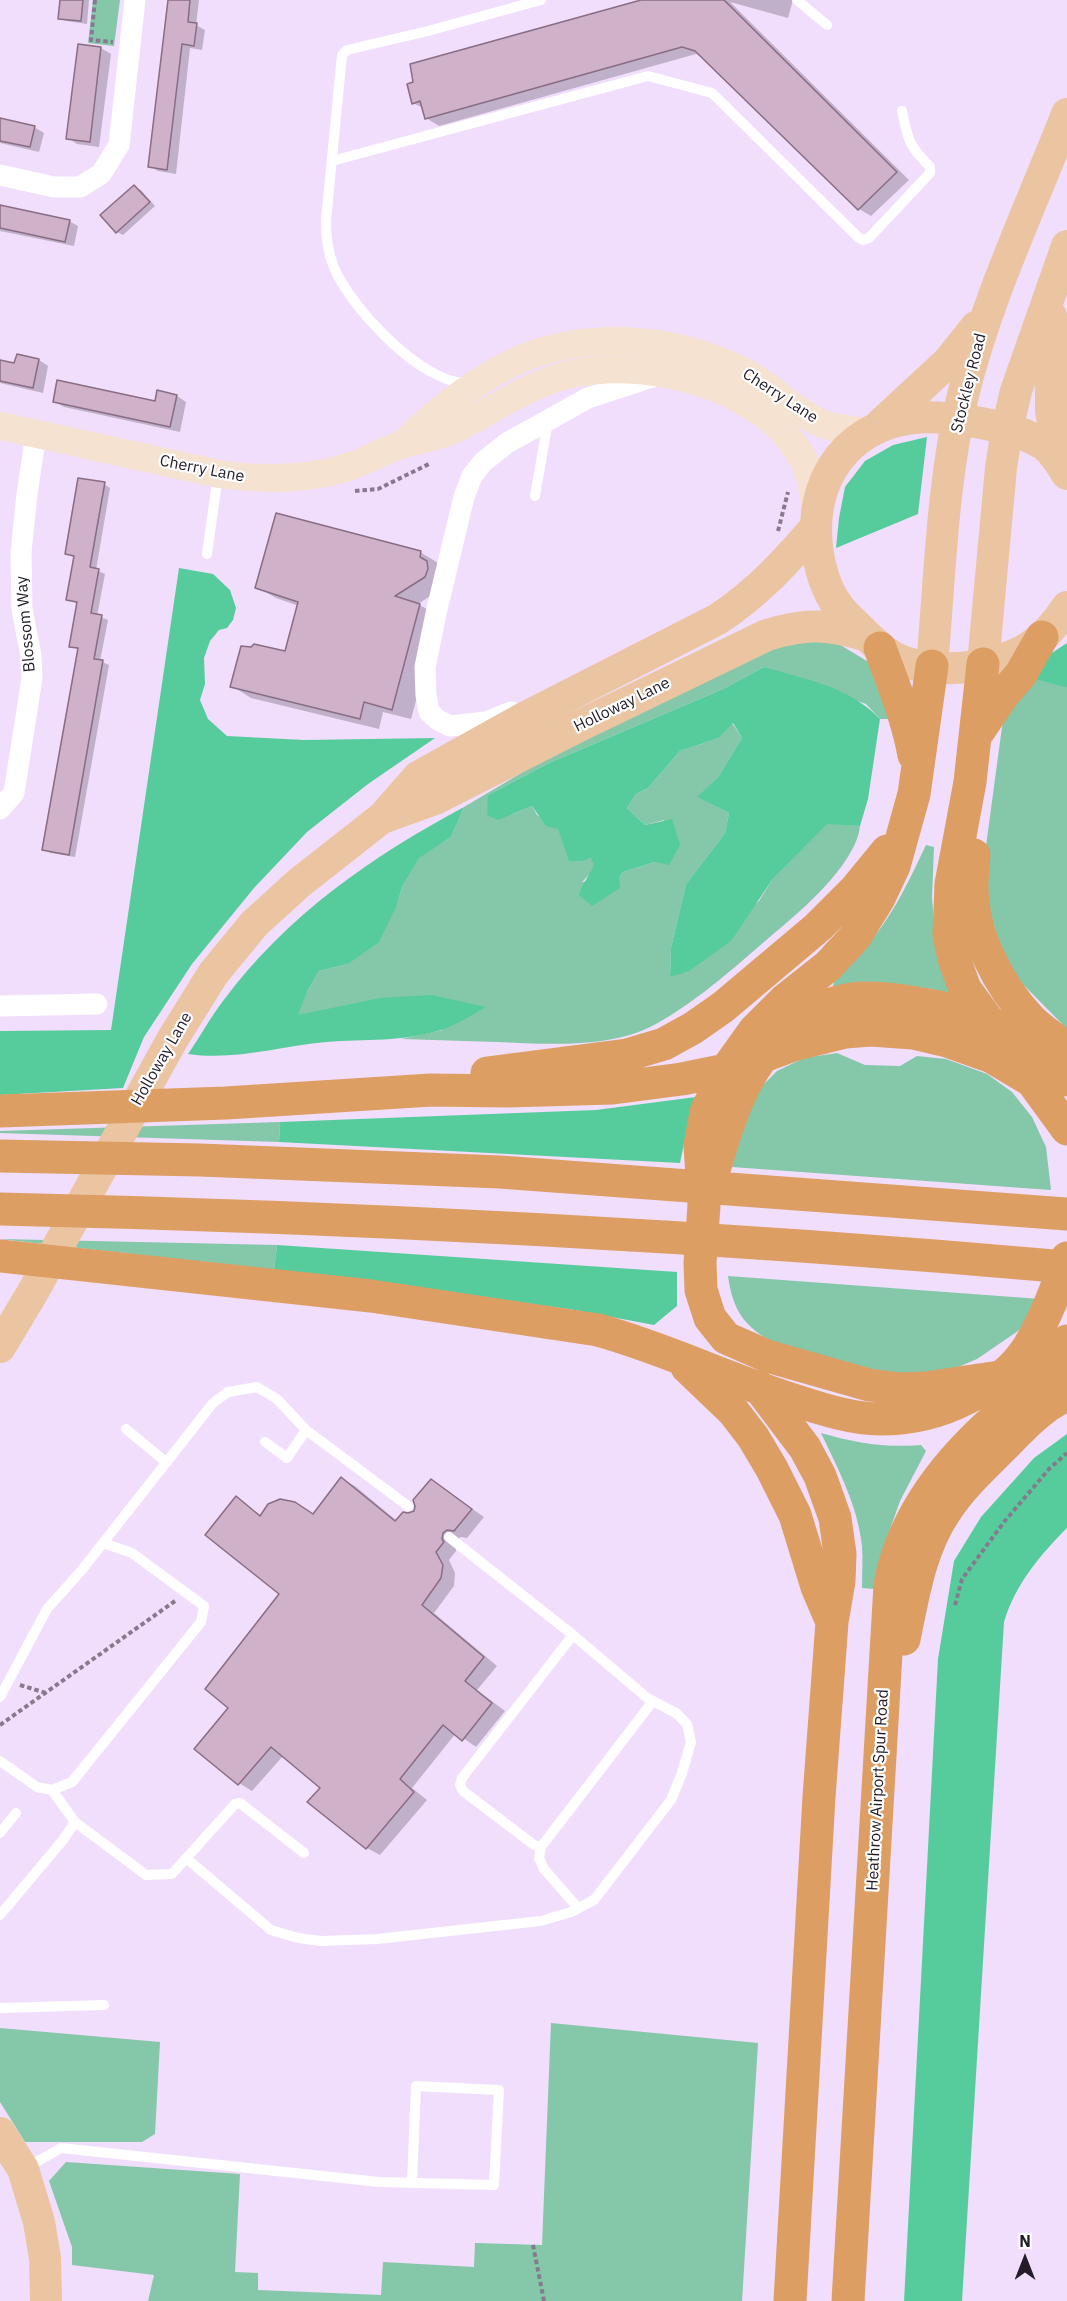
<!DOCTYPE html>
<style>
body{margin:0}
#map{position:relative;width:1067px;height:2301px;overflow:hidden;background:#f1ddfc;font-family:"IBM Plex Sans",sans-serif}
canvas{display:block}
.north{position:absolute;left:995px;top:2229px;width:60px;height:60px;-webkit-text-stroke:4px #fff;paint-order:stroke;rotate:0deg;font-size:16px;font-weight:700;line-height:24px;text-align:center;color:#231c27}
.north::after{content:'';display:block;margin:auto;width:21px;height:27px;background:#231c27;clip-path:polygon(50% 0,100% 100%,50% 72%,0 100%)}
</style>
<div id="map">
<canvas width="1067" height="2301"></canvas>
<div class="north">N</div>
</div>
<script>
const c = document.querySelector('canvas').getContext('2d');
c.lineJoin = 'round';
function fillPath(path, color) {
  c.fillStyle = color;
  c.fill(path, 'evenodd');
}
function trace(path, color, width, dash) {
  c.strokeStyle = color;
  c.lineWidth = width;
  c.lineCap = dash ? 'butt' : 'round';
  c.setLineDash(dash || []);
  c.stroke(path);
}
function drawText(font, color, halo, rows, align = 'center') {
  c.font = font + ' "IBM Plex Sans",sans-serif';
  c.lineWidth = 4.5;
  c.setLineDash([]);
  c.textBaseline = 'middle';
  c.strokeStyle = halo;
  c.fillStyle = color;
  for (const [text, x, y, turn = 0] of rows) {
    c.save();
    c.translate(x, y);
    c.rotate((+turn || 0) * Math.PI / 180);
    c.textAlign = isNaN(turn) ? turn : align;
    if (halo) c.strokeText(text, 0, 0);
    c.fillText(text, 0, 0);
    c.restore();
  }
}
const green = new Path2D(`
 M 93,0 L 120,0 L 114,46 L 88,43 Z
 M 797,640 L 837,643 L 872,664 L 893,719 L 880,719 L 866,704 L 764,667 L 723,689 L 549,763 L 488,795 L 513,814 L 532,806 L 537,815 L 558,829 L 595,863 L 591,873 L 582,882 L 619,878 L 623,872 L 655,862 L 664,820 L 645,825 L 627,808 L 636,794 L 648,788 L 680,751 L 719,738 L 732,723 L 742,738 L 718,777 L 698,797 L 729,813 L 725,833 L 686,884 L 671,948 L 670,977 L 759,901 L 772,880 L 827,823 L 860,826 C 857,860 809,904 784,925 C 742,960 702,999 654,1025 C 609,1049 545,1044 497,1042 C 465,1041 433,1040 401,1039 L 443,1030 L 297,1015 L 308,990 L 319,971 L 348,964 L 397,905 L 402,887 L 419,857 L 451,837 L 464,807 L 560,750 L 772,648 Z
 M 1036,678 L 1067,688 L 1067,1029 L 1007,968 L 986,899 L 986,846 L 1002,727 L 1005,714 Z
 M 926,845 L 934,847 L 932,898 L 935,932 L 958,996 L 864,984 L 833,986 C 837,970 851,962 862,951 C 891,920 908,883 926,845 Z
 M 837,1053 L 865,1065 L 900,1066 L 917,1056 L 946,1059 L 987,1074 L 1012,1092 L 1032,1117 L 1046,1147 L 1051,1190 L 732,1167 L 738,1141 L 755,1093 L 777,1071 L 804,1058 Z
 M 280,1122 L 279,1142 L 0,1133 L 0,1131 Z
 M 0,1239 L 277,1245 L 274,1270 Z
 M 728,1276 L 1040,1299 L 1031,1318 L 1018,1331 L 977,1359 L 956,1368 L 902,1377 L 775,1344 C 744,1326 733,1311 728,1276 Z
 M 821,1433 C 855,1443 886,1448 921,1445 L 926,1451 L 900,1501 L 884,1546 L 874,1589 L 862,1588 C 862,1574 863,1560 862,1546 C 858,1506 838,1469 821,1433 Z
 M 551,2023 L 758,2043 L 742,2301 L 148,2301 L 154,2275 L 72,2265 L 72,2247 L 49,2181 L 66,2162 L 240,2174 L 235,2272 L 258,2273 L 258,2290 L 381,2295 L 383,2262 L 474,2267 L 475,2243 L 542,2245 Z
 M 0,2028 L 160,2042 L 155,2134 L 142,2142 L 25,2142 L 0,2102 Z`);
const forest = new Path2D(`
 M 927,437 L 918,514 L 836,548 L 839,518 L 845,487 L 865,461 L 893,445 Z
 M 179,568 L 213,574 L 230,590 L 236,608 L 233,620 L 227,628 L 219,630 L 210,641 L 204,658 L 205,684 L 200,700 L 208,719 L 227,736 L 304,740 L 435,738 L 368,784 L 307,832 L 254,888 L 192,964 L 144,1037 L 123,1088 L 0,1095 L 0,1031 L 111,1030 Z
 M 1067,643 L 1067,688 L 1036,679 L 1044,658 Z
 M 764,667 C 807,680 848,686 880,719 L 868,799 L 860,826 L 827,824 L 772,880 L 731,941 L 689,971 L 670,977 L 671,948 L 686,884 L 725,833 L 729,813 L 697,797 L 718,777 L 742,738 L 733,723 L 719,738 L 680,751 L 648,788 L 636,794 L 627,808 L 645,825 L 672,819 L 680,845 L 669,865 L 655,862 L 623,872 L 619,878 L 620,888 L 592,906 L 579,895 C 582,883 590,876 594,864 L 590,858 L 583,861 L 569,861 L 558,829 L 546,826 L 532,806 L 498,820 L 487,815 L 488,795 L 549,763 L 723,689 Z
 M 464,807 L 451,837 L 419,858 L 402,887 L 397,905 L 379,942 L 348,964 L 319,971 L 308,990 L 298,1015 L 380,998 L 432,995 L 486,1007 C 472,1015 456,1025 441,1030 C 403,1042 365,1039 326,1042 C 281,1046 234,1061 188,1054 C 200,1037 210,1018 223,1001 C 287,915 371,857 464,807 Z
 M 696,1097 L 689,1120 L 680,1163 L 279,1142 L 280,1122 L 596,1110 Z
 M 277,1245 L 677,1272 L 677,1306 L 654,1325 L 569,1309 L 274,1270 Z
 M 1067,1434 L 1067,1528 C 1040,1555 1015,1585 1004,1622 L 962,2301 L 904,2301 L 938,1659 L 954,1561 L 981,1517 L 1034,1458 Z`);
const shadow = new Path2D(`
 M 61,0 L 89,0 L 87,24 L 66,21 L 59,18 Z
 M 168,0 L 199,0 L 196,25 L 205,30 L 202,50 L 190,48 L 176,174 L 158,171 L 150,166 Z
 M 647,0 L 793,0 L 788,18 L 730,2 L 909,180 L 871,216 L 859,209 L 701,55 L 696,54 L 439,126 L 426,118 L 423,108 L 413,103 Z
 M 79,46 L 101,48 L 111,54 L 99,147 L 77,144 L 68,138 Z
 M 0,120 L 34,127 L 44,133 L 39,152 L 0,143 Z
 M 135,187 L 141,190 L 155,206 L 123,235 L 117,232 Z
 M 0,206 L 69,221 L 78,226 L 74,246 L 0,231 Z
 M 18,356 L 39,360 L 48,366 L 43,393 L 0,383 L 0,362 L 16,365 Z
 M 177,396 L 186,402 L 180,432 L 64,407 L 54,401 L 156,403 Z
 M 104,484 L 110,488 L 96,570 L 105,574 L 97,616 L 108,620 L 100,661 L 109,665 L 75,857 L 50,853 L 44,849 L 79,650 L 71,646 L 78,604 L 68,600 L 75,558 L 67,554 Z
 M 420,552 L 440,564 L 444,587 L 418,604 L 439,616 L 411,719 L 383,712 L 379,729 L 251,698 L 232,686 L 286,653 L 299,606 L 276,598 L 257,587 Z
 M 342,1479 L 355,1486 L 397,1521 L 415,1512 L 431,1480 L 484,1517 L 467,1538 L 461,1537 L 456,1540 L 456,1551 L 449,1560 L 455,1573 L 454,1586 L 434,1613 L 497,1666 L 477,1690 L 505,1711 L 476,1747 L 456,1733 L 412,1788 L 427,1800 L 380,1855 L 367,1848 L 309,1802 L 322,1788 L 283,1756 L 252,1791 L 239,1783 L 230,1708 L 281,1594 L 236,1498 L 262,1516 L 314,1515 Z`);
const building = new Path2D(`
 M 60,0 L 83,0 L 81,21 L 58,19 Z
 M 168,0 L 190,0 L 188,22 L 197,23 L 194,46 L 182,44 L 167,170 L 148,167 Z
 M 641,0 L 724,0 L 897,172 L 858,210 L 695,51 L 682,47 L 425,119 L 420,101 L 412,104 L 407,84 L 413,82 L 410,64 Z
 M 78,44 L 101,47 L 90,142 L 66,139 Z
 M 0,118 L 35,126 L 30,147 L 0,141 Z
 M 134,185 L 150,202 L 116,233 L 100,215 Z
 M 0,205 L 70,220 L 65,242 L 0,228 Z
 M 17,354 L 39,359 L 33,388 L 0,381 L 0,360 L 14,363 Z
 M 57,380 L 155,401 L 157,390 L 177,395 L 170,427 L 53,402 Z
 M 78,478 L 105,482 L 90,567 L 99,569 L 91,613 L 102,615 L 94,659 L 103,660 L 69,855 L 42,850 L 78,648 L 69,647 L 77,602 L 66,600 L 74,556 L 65,554 Z
 M 276,513 L 421,551 L 420,557 L 427,561 L 428,569 L 425,577 L 395,596 L 420,604 L 392,710 L 364,702 L 360,719 L 230,687 L 241,646 L 251,647 L 254,644 L 285,651 L 298,602 L 255,588 Z
 M 341,1477 L 395,1521 L 403,1512 L 408,1513 L 414,1511 L 415,1506 L 413,1500 L 431,1479 L 472,1509 L 454,1531 L 447,1530 L 443,1533 L 442,1539 L 444,1542 L 436,1552 L 443,1565 L 441,1578 L 422,1605 L 484,1657 L 465,1681 L 492,1703 L 462,1741 L 443,1725 L 400,1779 L 414,1792 L 366,1849 L 307,1802 L 320,1788 L 271,1747 L 238,1785 L 194,1749 L 228,1708 L 205,1689 L 279,1594 L 205,1535 L 236,1496 L 260,1516 L 268,1504 L 280,1499 L 295,1502 L 313,1514 Z`);
const path = new Path2D(`
 M 95,0 L 91,40 L 113,42
 M 355,491 L 378,489 L 429,464
 M 778,531 L 788,492
 M 955,1605 L 962,1579 L 1004,1522 L 1049,1469 L 1067,1453
 M 20,1685 L 46,1693
 M 0,1725 L 175,1601
 M 533,2245 L 544,2301`);
const lane = new Path2D(`
 M 797,0 L 827,25
 M 332,161 L 648,76 L 712,93 L 859,238 L 863,240 L 869,238 L 930,173 L 930,167 C 908,144 909,143 902,111
 M 468,383 C 422,385 348,305 333,265 C 327,250 326,236 326,220 L 342,55 L 347,50 L 428,31 L 541,0
 M 535,496 L 548,421
 M 207,554 L 218,475
 M 126,1429 L 166,1462
 M 306,1430 L 408,1506
 M 449,1537 L 573,1635 L 651,1701 L 650,1705 L 541,1847 L 534,1845 L 463,1791 L 460,1785 L 462,1778 L 573,1635
 M 0,1697 L 47,1609 L 81,1571 L 213,1403 L 228,1392 L 257,1387 L 277,1399 L 306,1430 L 287,1458 L 265,1442
 M 0,1761 L 37,1787 L 52,1790 L 72,1782 L 201,1622 L 204,1606 L 132,1553 L 103,1543
 M 52,1790 L 75,1822 L 146,1875 L 172,1874 L 235,1804 L 240,1803 L 304,1853
 M 0,1833 L 16,1813
 M 541,1847 L 539,1858 L 544,1869 L 578,1908
 M 186,1858 L 271,1930 L 298,1938 L 321,1941 L 377,1939 L 541,1921 L 571,1912 L 594,1900 L 671,1800 L 682,1773 L 691,1742 L 687,1724 L 676,1713 L 649,1699
 M 0,1915 L 63,1840 L 75,1822
 M 0,2008 L 104,2005
 M 26,2168 L 61,2148 L 379,2182 L 494,2185 L 499,2090 L 416,2086 L 412,2183`);
const street = new Path2D(`
 M 0,175 L 54,187 L 80,187 L 101,174 L 119,145 L 135,0
 M 511,712 L 486,722 L 450,726 L 438,720 L 429,712 L 426,695 L 425,667 L 437,609 L 464,497 L 472,476 L 483,462 L 507,443 L 588,398 L 652,377
 M 0,809 L 14,793 L 32,678 L 31,656 L 22,609 L 21,552 L 27,494 L 36,434
 M 0,1006 L 97,1004`);
const secondary = new Path2D(`
 M 0,426 L 219,474 C 260,480 304,480 345,468 C 365,462 384,450 404,444 C 423,439 442,436 460,427 C 497,407 534,381 576,373 C 651,358 762,387 802,457 C 811,473 813,492 816,510
 M 404,443 C 432,415 462,391 497,371 C 571,328 668,334 743,371 C 770,385 796,413 823,424 C 837,429 853,430 868,432`);
const primary = new Path2D(`
 M 1051,316 L 1051,410 L 1059,461
 M 881,424 L 948,362 L 976,327
 M 1067,474 C 1060,463 1052,449 1041,443 C 1015,427 974,421 945,418 C 863,410 808,466 817,547 C 819,567 826,590 838,606 C 844,615 853,622 860,629 C 871,640 882,651 895,658 C 917,669 951,670 975,666 C 1019,658 1042,645 1067,607
 M 983,664 L 1001,468 L 1007,429 L 1016,391 L 1067,246
 M 932,666 C 940,576 942,483 963,395 C 987,298 1031,206 1067,114
 M 385,817 L 435,799 L 579,726 L 767,635 C 806,623 829,624 867,636
 M 0,1347 L 34,1290 L 172,1040 L 213,974 L 254,924 L 299,883 L 383,817 L 418,777 L 524,718 L 718,619 C 757,593 784,564 815,528
 M 0,2133 L 23,2169 L 39,2222 L 45,2258 L 46,2301`);
const highway = new Path2D(`
 M 880,648 C 893,684 907,717 914,755
 M 983,664 L 970,782 L 951,884 L 949,935 L 954,959 L 965,989 L 1067,1129
 M 932,666 L 914,794 L 894,866 L 879,898 L 855,937 L 828,966 L 785,1000 L 754,1031 L 726,1070 L 706,1112 L 700,1146 L 704,1205 L 700,1263 L 701,1290 L 710,1318 L 726,1338 L 767,1356 L 869,1385 L 900,1389 L 925,1388 L 1067,1367
 M 978,732 L 1003,695 L 1021,674 L 1042,637
 M 974,855 C 973,866 972,877 972,887 C 972,935 999,986 1031,1020 C 1042,1031 1056,1039 1067,1049
 M 487,1073 L 627,1055 L 664,1044 L 693,1028 L 723,1007 L 818,927 L 855,890 L 887,851
 M 0,1111 L 226,1103 L 431,1090 L 507,1091 L 613,1088 L 682,1079 L 726,1070 L 793,1045 L 845,1032 L 871,1030 L 913,1033 L 947,1041 L 992,1057 L 1029,1079
 M 0,1156 L 200,1160 L 500,1172 L 1067,1214
 M 712,1177 C 724,1136 735,1095 760,1060 C 783,1026 824,998 866,998 C 883,998 900,1000 916,1003 C 939,1006 964,1012 986,1021 C 1017,1034 1042,1059 1067,1080
 M 0,1209 C 356,1217 712,1236 1067,1267
 M 0,1256 L 371,1296 L 598,1330 C 667,1349 731,1381 800,1402 C 825,1410 853,1419 880,1419 C 911,1419 940,1412 967,1398 C 992,1386 1015,1369 1029,1346 C 1046,1318 1057,1288 1067,1258
 M 687,1367 L 733,1411 L 753,1437 L 772,1469 L 795,1515 L 817,1587 L 832,1622
 M 759,1387 L 805,1448 L 820,1476 L 835,1518 L 840,1554 L 839,1581 L 832,1622 L 819,1797 L 790,2301
 M 904,1639 C 913,1596 920,1549 945,1512 C 961,1487 985,1465 1006,1444 C 1024,1426 1043,1405 1067,1395
 M 848,2301 L 890,1585 C 902,1518 946,1462 996,1418 C 1021,1396 1051,1372 1067,1341`);
const streetNames = [
 ["Stockley Road",969,383,-76],
 ["Cherry Lane",780,396,33],
 ["Cherry Lane",202,469,11],
 ["Blossom Way",26,624,-95],
 ["Holloway Lane",622,705,-26],
 ["Holloway Lane",162,1059,-60],
 ["Heathrow Airport Spur Road",878,1790,-87]
];
fillPath(green, '#85c7a9');
fillPath(forest, '#56cc9d');
fillPath(shadow, '#0003');
fillPath(building, '#cfb1c9');
trace(building, '#886d83', 1.5);
trace(path, '#877a8f', 4, [4.5, 3]);
trace(lane, '#fff', 10);
trace(street, '#fff', 21);
trace(secondary, '#f5e2d0', 28);
trace(primary, '#ebc5a1', 32);
trace(highway, '#dd9e63', 33);
drawText('16px', '#231c27', '#fff', streetNames);
</script>
